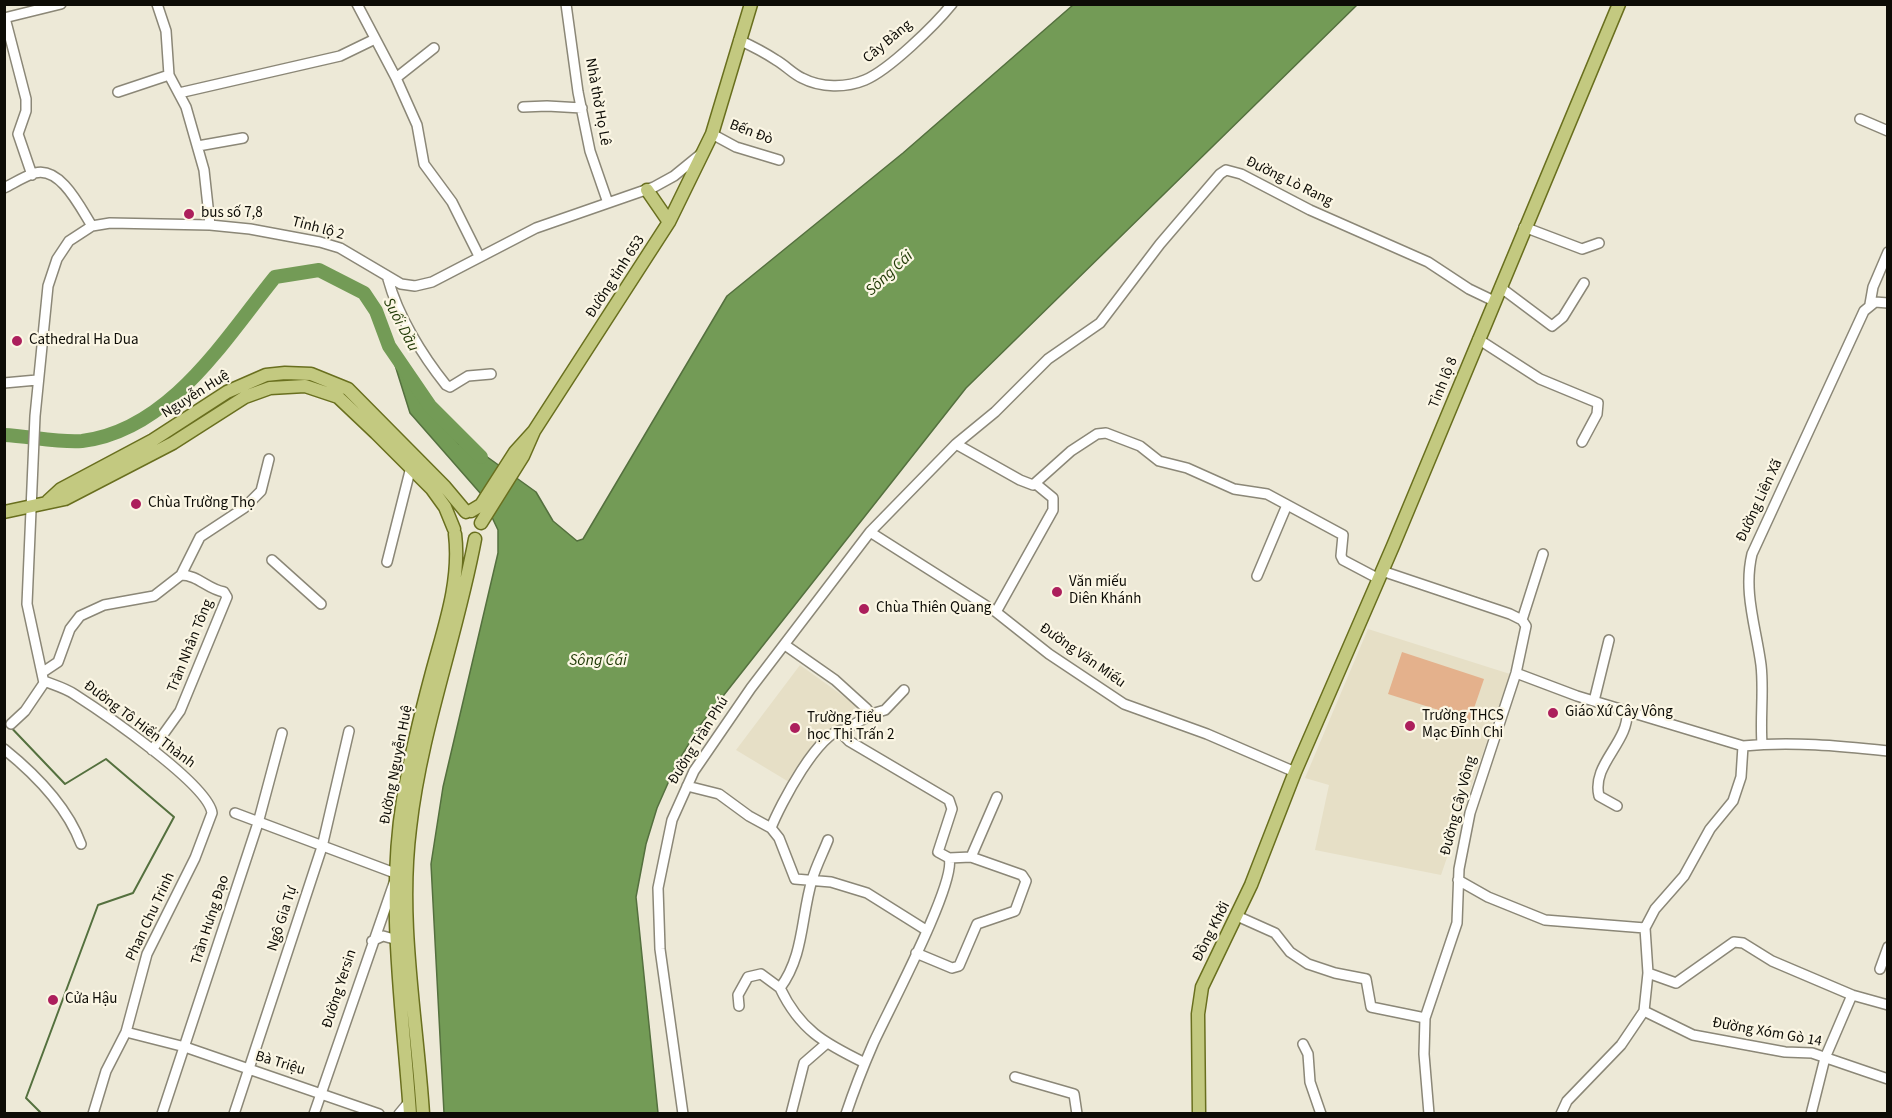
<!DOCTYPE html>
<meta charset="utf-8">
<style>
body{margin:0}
#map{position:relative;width:1892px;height:1118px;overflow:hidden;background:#ede9d7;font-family:"Source Sans 3",sans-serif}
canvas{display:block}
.frame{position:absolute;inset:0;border:6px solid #0d0c06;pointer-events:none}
</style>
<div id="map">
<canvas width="1892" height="1118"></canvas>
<div class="frame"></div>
</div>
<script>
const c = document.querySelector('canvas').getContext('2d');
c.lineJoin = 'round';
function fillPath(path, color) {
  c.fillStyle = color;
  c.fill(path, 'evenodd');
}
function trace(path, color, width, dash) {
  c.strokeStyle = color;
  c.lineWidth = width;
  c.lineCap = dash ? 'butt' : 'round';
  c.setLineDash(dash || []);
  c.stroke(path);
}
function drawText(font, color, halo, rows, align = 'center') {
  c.font = font + ' "Source Sans 3",sans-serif';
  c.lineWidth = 4.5;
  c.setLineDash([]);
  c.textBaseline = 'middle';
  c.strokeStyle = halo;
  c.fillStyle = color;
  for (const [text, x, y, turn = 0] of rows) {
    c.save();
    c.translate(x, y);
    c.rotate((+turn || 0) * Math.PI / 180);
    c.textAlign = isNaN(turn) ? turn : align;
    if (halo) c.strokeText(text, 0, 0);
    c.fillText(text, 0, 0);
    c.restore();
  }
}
const built = new Path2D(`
 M 1368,629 L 1510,674 L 1441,875 L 1315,850 L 1329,785 L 1305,778 Z
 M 800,665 L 857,706 L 789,782 L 736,750 Z`);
const green = new Path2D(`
 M 1402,652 L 1484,679 L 1470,720 L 1388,694 Z`);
const water = new Path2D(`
 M 1073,5 L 1357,5 L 966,388 L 701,724 L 676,765 L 657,808 L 646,844 L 636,897 L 658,1113 L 444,1113 L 431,864 L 443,787 L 498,553 L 498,530 L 481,494 L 410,413 L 389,346 L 426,404 L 459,444 L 472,446 L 536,492 L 553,521 L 577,541 L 583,539 L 727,296 L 903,153 Z`);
const stream = new Path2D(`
 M 4,720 L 65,784 L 106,759 L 174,817 L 133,893 L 98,905 L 26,1098 L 42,1114`);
const river = new Path2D(`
 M 4,435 C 28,436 60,443 82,441 C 170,430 224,340 275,277 L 319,270 L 364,293 L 376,311 L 389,346 L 430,406 L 481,457`);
const minor = new Path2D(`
 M 157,4 L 166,31 L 169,75 L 186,107 L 204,170 L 210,225
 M 357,4 L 396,78 L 417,125 L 424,164 L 452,202 L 479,256
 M 566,4 L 578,92 L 590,151 L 608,203
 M 4,18 L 61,4
 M 5,18 L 26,99 L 26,111 L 18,134 L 32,175
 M 739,40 C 752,46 764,52 776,60 C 785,65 793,74 802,78 C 821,88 846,88 865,80 C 889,70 935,25 952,4
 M 396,78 L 434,48
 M 118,92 L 169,75
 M 179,93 L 340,56 L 375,39
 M 523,107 L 547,106 L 582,108
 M 1860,119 L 1888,131
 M 712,134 L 736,147 L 779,160
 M 198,146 L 243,138
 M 4,188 C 14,183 25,176 35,173 C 61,166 81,209 92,226
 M 1524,227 L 1582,249 L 1599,243
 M 388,279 C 398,316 422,355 446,385 L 450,387 L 468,376 L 491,374
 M 1500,287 L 1552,326 L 1563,317 L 1584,283
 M 1870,304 L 1873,287 L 1888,252
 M 1478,339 L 1540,379 L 1598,403 L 1597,414 L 1582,442
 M 4,383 L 37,380
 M 956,444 L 1020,480 L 1033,485 L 1071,451 L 1097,434 L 1106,433 L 1140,446 L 1159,461 L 1187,468 L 1234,489 L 1267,494 L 1343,535 L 1341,556 L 1343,560 L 1379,579
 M 870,532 L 996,612 L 1049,654 L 1124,704 L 1207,734 L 1295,772
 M 272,560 L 321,604
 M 387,562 L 411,467
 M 1382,571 L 1510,614 L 1522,620 L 1526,626 L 1516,673 L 1470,813 L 1459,869 L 1457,923 L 1425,1018 L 1424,1054 L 1429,1114
 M 1257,576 L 1287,505
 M 996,612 L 1053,510 L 1053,498 L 1036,484
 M 1522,620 L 1543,554
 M 785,645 L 835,680 L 867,709 L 867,717 L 844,730 L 843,735 L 849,741 L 949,800 L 952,809 L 938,852 L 949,858 L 971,857 L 1022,875 L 1026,881 L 1015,911 L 977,924 L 959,966 L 952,968 L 916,953
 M 43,672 L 58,662 L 70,629 L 80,616 L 104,605 L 154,596 L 181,575 L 200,537 L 244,508 L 261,491 L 269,459
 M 1516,673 L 1577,696 L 1743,746 C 1791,741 1840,746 1888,751
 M 44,681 C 54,685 65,688 74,694 C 102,712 208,784 212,813 L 195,858 L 147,954 L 126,1032 L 106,1071 L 93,1114
 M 1594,701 L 1609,640
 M 868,715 L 885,710 L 904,690
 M 11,724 L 25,711 L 44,683 L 27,604 L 35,416 L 48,286 L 57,259 L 69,241 L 92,226 L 110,223 L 210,225 L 250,229 L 320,242 L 340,248 L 401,284 L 415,286 L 432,282 L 536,228 L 654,187 L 674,176 L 701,154
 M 1762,744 C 1760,717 1764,691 1761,665 C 1756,627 1743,592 1752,554 L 1864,311 L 1875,302 L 1888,303
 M 4,749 C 35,774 67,806 81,844
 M 152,750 L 180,711 L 227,597 L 224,592 C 207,589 198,575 181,575
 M 687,786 L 719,794 L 749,816 L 771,828 L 779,838 L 795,879 L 831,882 L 867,893 L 926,930
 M 1617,806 L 1599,796 C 1591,764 1630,742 1627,710
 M 235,813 L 400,875
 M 771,828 C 779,807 820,728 844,730
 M 828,840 C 823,853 816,866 812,880 C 801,917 804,956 780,988 C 800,1030 824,1043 865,1063
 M 971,857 L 997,797
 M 1458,880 L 1488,897 L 1545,920 L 1645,928
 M 1237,916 L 1275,933 L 1290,952 L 1308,964 L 1335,973 L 1366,979 L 1371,1007 L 1425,1018
 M 372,941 L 383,936 L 394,939 L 398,943
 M 1880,969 L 1888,947
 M 1648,973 L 1676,983 L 1734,942 L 1743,943 L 1772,961 L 1852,995
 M 739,1006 L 738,995 L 748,977 L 761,974 L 780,988
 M 1644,1011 L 1693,1035 L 1785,1052 L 1812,1053 L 1888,1079
 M 126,1032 L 185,1047 L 379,1114
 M 1303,1044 L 1308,1054 L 1310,1082 L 1321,1114
 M 1015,1077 L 1074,1094 L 1077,1114
 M 162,1114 L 258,823 L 282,733
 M 234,1114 L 322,847 L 349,731
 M 314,1114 L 394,883
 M 399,1114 L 409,1102
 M 683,1114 L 660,949 L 658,888 L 672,820 L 694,771 L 751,688 L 870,532 L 956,444 L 995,412 L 1048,359 L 1100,323 L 1160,244 L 1220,174 L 1226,170 L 1241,174 L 1310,210 L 1428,262 L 1469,289 L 1494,301
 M 791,1114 L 804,1063 L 827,1043
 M 846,1114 C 854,1090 863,1067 873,1044 C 887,1013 957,882 949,858
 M 1561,1114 L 1567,1101 L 1621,1045 L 1644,1011 L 1648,973 L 1645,928 L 1655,909 L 1684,876 L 1710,829 L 1733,801 L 1741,777 L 1743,746
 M 1811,1114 L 1825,1058 L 1852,995 L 1888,1005`);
const major = new Path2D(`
 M 647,190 L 669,222
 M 534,431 L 669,222 L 712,134 L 751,4
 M 48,501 L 61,489 L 153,440 L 227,392 L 266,375 L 285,373 L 311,374 L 348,389 L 445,487 L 466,512
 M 471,511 L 481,505 L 515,452 L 534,431 L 523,456 L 481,523
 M 4,512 L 65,499 L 173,443 L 245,397 L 270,388 L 305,386 L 338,397 L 376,433 L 432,489 L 445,507 L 454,529
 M 410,1114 C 403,1011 386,903 403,800 C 410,759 420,717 431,676 C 443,630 461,583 455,534
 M 423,1114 C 417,1019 398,923 410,828 C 421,730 457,636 475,539
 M 1199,1114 L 1198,1014 L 1202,987 L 1251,885 L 1295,772 L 1393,546 L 1619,4`);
const markers = [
 [189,214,6,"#ac1f5c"],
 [17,341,6,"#ac1f5c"],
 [136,504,6,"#ac1f5c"],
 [1057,592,6,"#ac1f5c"],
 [864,609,6,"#ac1f5c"],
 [1553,713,6,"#ac1f5c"],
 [1410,726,6,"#ac1f5c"],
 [795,728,6,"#ac1f5c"],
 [53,1000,6,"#ac1f5c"]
];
const streetNames = [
 ["Cây Bàng",888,42,-40],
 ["Nhà thờ Họ Lê",597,102,80],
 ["Bến Đò",751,133,21],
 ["Đường Lò Rang",1289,182,26],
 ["Tỉnh lộ 2",318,229,15],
 ["Đường tỉnh 653",616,277,-57],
 ["Tỉnh lộ 8",1444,383,-68],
 ["Nguyễn Huệ",196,395,-32],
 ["Đường Liên Xã",1760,501,-65],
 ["Trần Nhân Tông",191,646,-68],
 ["Đường Văn Miếu",1082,656,35],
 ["Đường Tô Hiến Thành",139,725,37],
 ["Đường Trần Phú",699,741,-58],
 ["Đường Nguyễn Huệ",397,765,-79],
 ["Đường Cây Vông",1459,806,-75],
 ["Phan Chu Trinh",151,917,-65],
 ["Ngô Gia Tự",283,919,-72],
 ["Trần Hưng Đạo",211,920,-72],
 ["Đồng Khởi",1212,932,-63],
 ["Đường Yersin",340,989,-72],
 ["Đường Xóm Gò 14",1767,1033,10],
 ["Bà Triệu",280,1064,17]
];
const poiNames = [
 ["bus số 7,8",201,214],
 ["Cathedral Ha Dua",29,341],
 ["Chùa Trường Thọ",148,504],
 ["Văn miếu",1069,583],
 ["Diên Khánh",1069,600],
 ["Chùa Thiên Quang",876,609],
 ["Giáo Xứ Cây Vông",1565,713],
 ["Trường THCS",1422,717],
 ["Mạc Đĩnh Chi",1422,734],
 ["Trường Tiểu",807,719],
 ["học Thị Trấn 2",807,736],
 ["Cửa Hậu",65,1000]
];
const waterNames = [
 ["Sông Cái",890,274,-43],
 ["Suối Dầu",400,325,62],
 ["Sông Cái",598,661]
];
fillPath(built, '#e6dfc6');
fillPath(green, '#e4b18c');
fillPath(water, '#739b56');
trace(water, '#54703e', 1.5);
trace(stream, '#54703e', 2);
trace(river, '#739b56', 14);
trace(minor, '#8b8777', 12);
trace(major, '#696f1e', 15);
trace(minor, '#fff', 9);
trace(major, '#c3c980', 12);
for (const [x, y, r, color] of markers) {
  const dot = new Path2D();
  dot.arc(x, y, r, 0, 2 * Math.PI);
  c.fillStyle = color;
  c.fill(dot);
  trace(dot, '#fbf6e4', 2);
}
drawText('15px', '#0d0c06', '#fbf6e4', streetNames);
drawText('15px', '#0d0c06', '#fbf6e4', poiNames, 'left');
drawText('italic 16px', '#1f3905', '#fbf6e4', waterNames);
</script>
